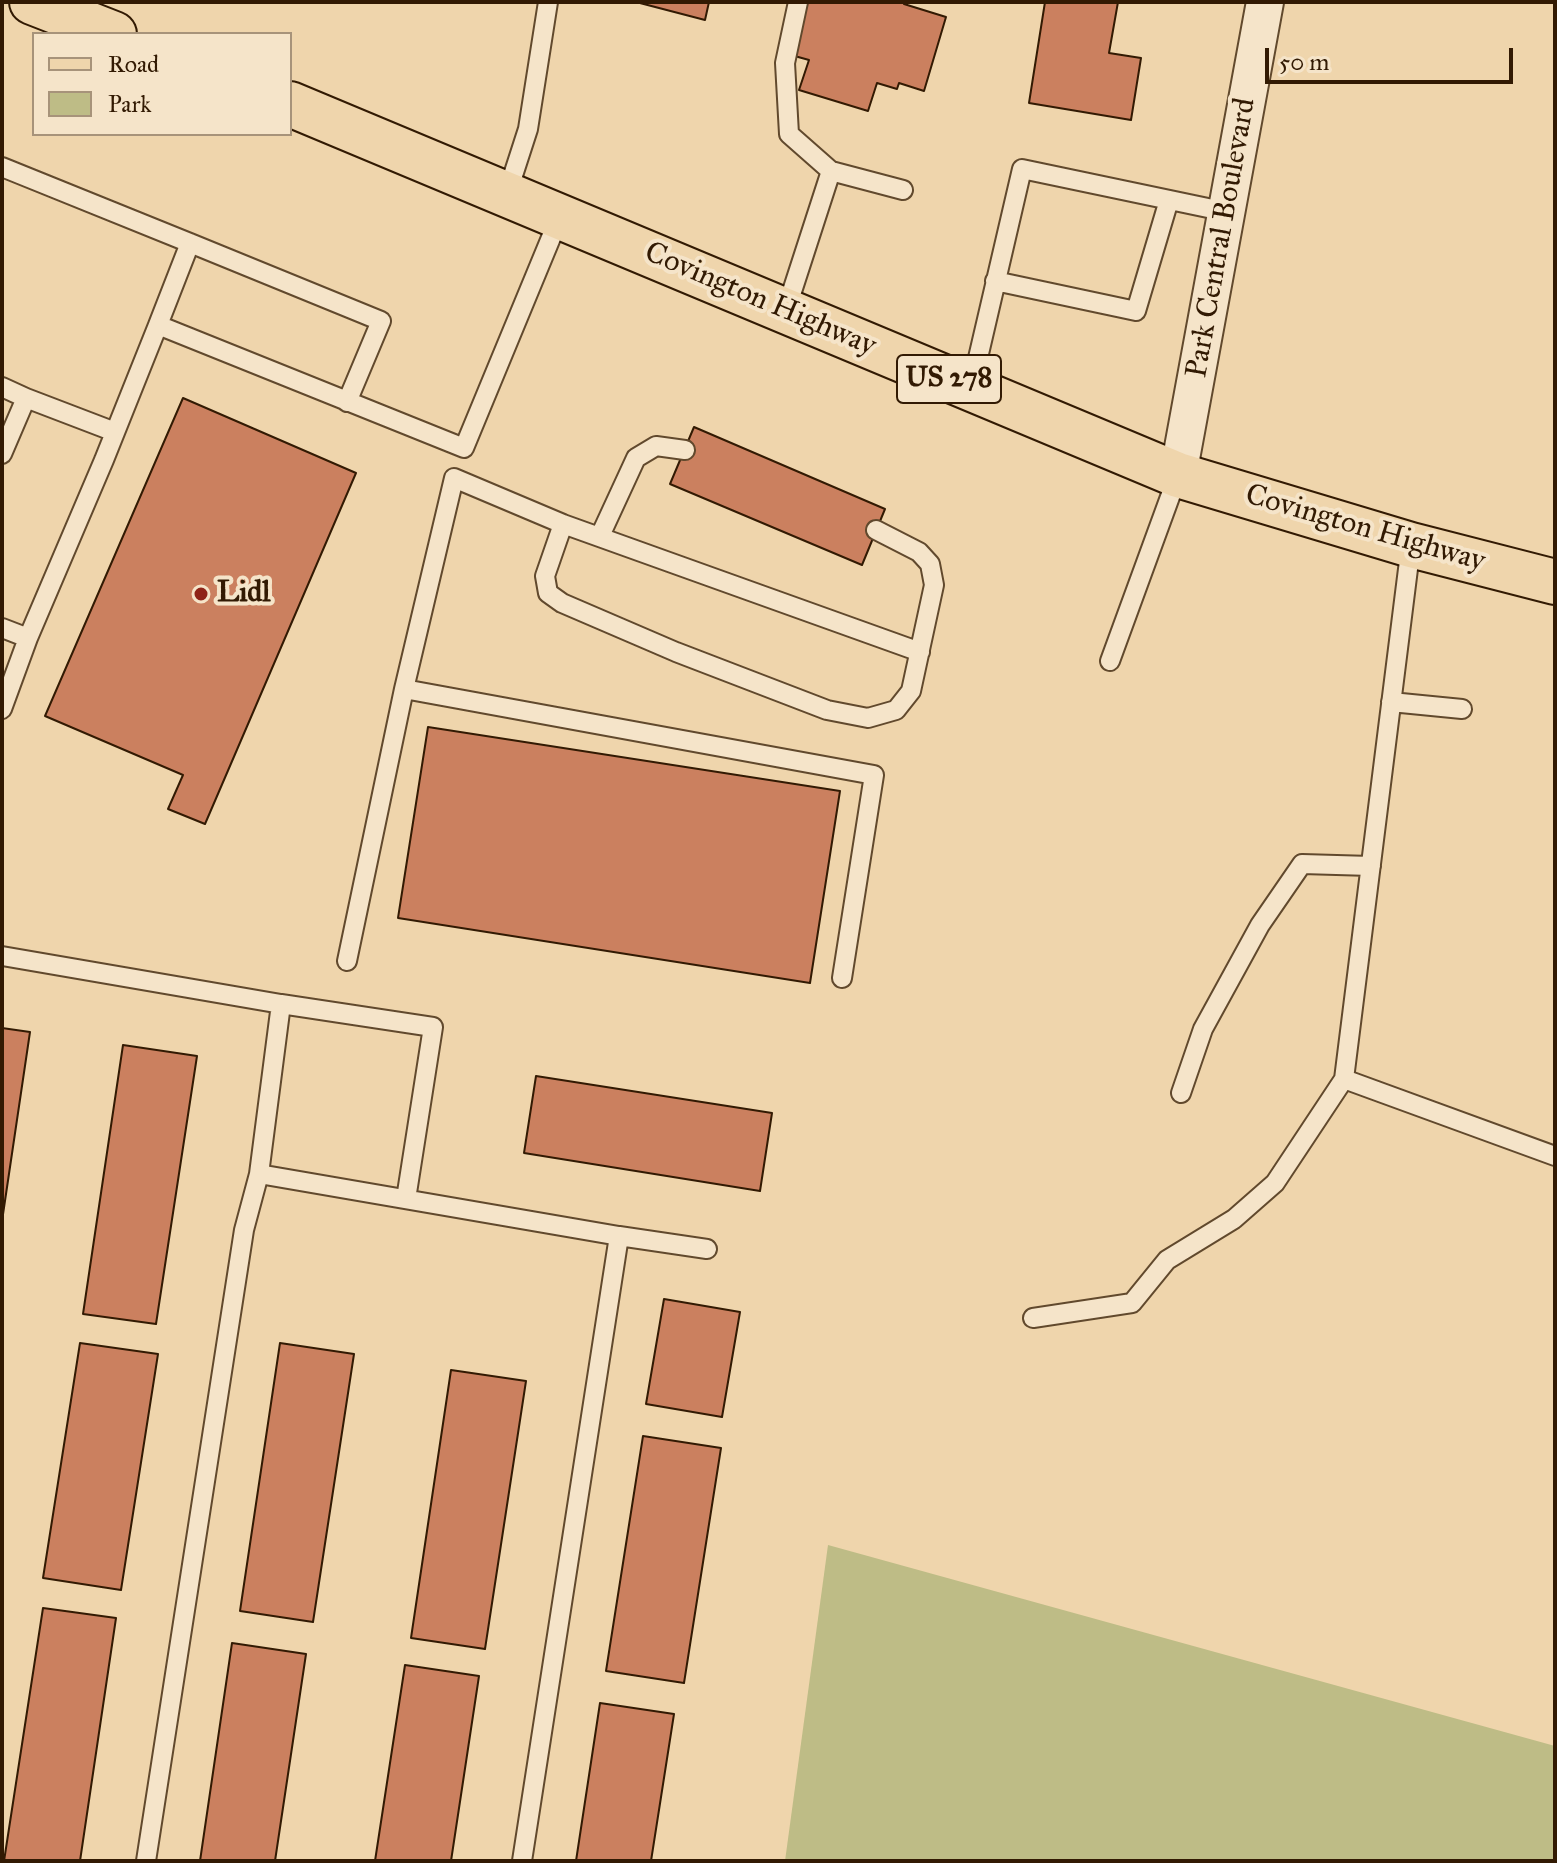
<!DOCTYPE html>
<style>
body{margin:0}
#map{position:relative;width:1557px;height:1863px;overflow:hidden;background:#efd5ac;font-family:"IM FELL Great Primer",serif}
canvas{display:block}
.frame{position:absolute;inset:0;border:4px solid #321a03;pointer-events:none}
.legend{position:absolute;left:32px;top:32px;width:260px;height:104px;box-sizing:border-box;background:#f5e4c9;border:2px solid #a7937a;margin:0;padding:10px 14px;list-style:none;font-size:24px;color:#321a03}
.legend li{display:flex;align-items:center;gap:16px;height:40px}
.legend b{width:40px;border:2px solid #a7937a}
.scale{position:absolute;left:1265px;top:48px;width:248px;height:36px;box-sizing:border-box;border:4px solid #321a03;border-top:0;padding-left:10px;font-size:24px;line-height:28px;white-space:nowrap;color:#321a03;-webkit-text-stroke:6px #f5e4c9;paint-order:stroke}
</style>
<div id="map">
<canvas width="1557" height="1863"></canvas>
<div class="frame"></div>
<ul class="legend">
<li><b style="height:10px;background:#efd5ac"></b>Road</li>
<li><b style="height:22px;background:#bebc86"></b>Park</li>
</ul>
<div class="scale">50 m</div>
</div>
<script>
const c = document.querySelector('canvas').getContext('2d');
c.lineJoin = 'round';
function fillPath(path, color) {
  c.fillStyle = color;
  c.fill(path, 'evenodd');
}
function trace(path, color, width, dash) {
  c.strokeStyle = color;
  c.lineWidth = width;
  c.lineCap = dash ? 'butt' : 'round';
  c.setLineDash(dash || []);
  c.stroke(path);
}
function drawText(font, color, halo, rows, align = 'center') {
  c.font = font + ' "IM FELL Great Primer",serif';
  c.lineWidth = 8;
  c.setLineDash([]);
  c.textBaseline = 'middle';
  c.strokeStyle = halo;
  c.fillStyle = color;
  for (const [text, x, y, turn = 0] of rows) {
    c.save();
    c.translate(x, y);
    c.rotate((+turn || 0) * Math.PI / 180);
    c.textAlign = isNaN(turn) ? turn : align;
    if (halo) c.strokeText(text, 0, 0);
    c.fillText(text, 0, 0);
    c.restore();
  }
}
const green = new Path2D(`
 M 828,1545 L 1555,1746 L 1555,1861 L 785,1861 Z`);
const building = new Path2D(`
 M 636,2 L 709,2 L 705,20 Z
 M 807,2 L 905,2 L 904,4 L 946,17 L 924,91 L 899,83 L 897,89 L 877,83 L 868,111 L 799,90 L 809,60 L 791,55 Z
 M 1045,2 L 1118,2 L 1109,53 L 1141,58 L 1131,120 L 1029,103 Z
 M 183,398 L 356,473 L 205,824 L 168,809 L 183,775 L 45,716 Z
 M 694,427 L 885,509 L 862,565 L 670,484 Z
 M 428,727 L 840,791 L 810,983 L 398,918 Z
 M 2,1028 L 30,1032 L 2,1221 Z
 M 123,1045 L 197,1056 L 156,1324 L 83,1314 Z
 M 536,1076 L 772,1113 L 760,1191 L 524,1153 Z
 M 664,1299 L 740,1312 L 722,1417 L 646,1404 Z
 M 80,1343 L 158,1354 L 121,1590 L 43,1578 Z
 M 280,1343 L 354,1354 L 313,1622 L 240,1611 Z
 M 451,1370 L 526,1381 L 485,1649 L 411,1638 Z
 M 643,1436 L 721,1448 L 684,1683 L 606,1671 Z
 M 43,1608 L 116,1618 L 80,1861 L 4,1861 Z
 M 232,1643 L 306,1654 L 275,1861 L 200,1861 Z
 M 405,1665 L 479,1676 L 451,1861 L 375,1861 Z
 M 600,1703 L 674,1714 L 651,1861 L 576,1861 Z`);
const service = new Path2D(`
 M 2,167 L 190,243
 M 831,171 L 903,190
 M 507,194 L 528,129 L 548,2
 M 995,281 L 1136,311 L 1169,200
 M 786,310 L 831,171 L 789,134 L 785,63 L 798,2
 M 158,325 L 190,243 L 381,321 L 347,402
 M 2,387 L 26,398 L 2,454
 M 971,388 L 1022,169 L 1227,212
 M 26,398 L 115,432
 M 563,524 L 545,576 L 548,593 L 562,603 L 676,652 L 827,710 L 868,718 L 896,710 L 911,691 L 934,585 L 930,564 L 919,552 L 876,530
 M 600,536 L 636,458 L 656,446 L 685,450
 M 2,628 L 28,638 L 104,460 L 158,325 L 464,448 L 560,216
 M 1110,661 L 1178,475
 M 404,689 L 874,775 L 842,978
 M 1391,702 L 1462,709
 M 2,709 L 28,638
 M 2,956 L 281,1004 L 259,1174 L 619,1236 L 522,1861
 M 347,961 L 404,689 L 454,478 L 563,524 L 920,652
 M 281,1004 L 433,1027 L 406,1199
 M 1344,1079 L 1555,1156
 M 1181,1093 L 1203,1029 L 1260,925 L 1302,864 L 1371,866
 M 619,1236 L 707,1249
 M 1033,1318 L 1132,1303 L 1167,1260 L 1234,1219 L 1275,1183 L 1344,1079 L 1411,545
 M 146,1861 L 244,1230 L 259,1174`);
const minor = new Path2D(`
 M 1178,475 L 1265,2`);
const primary = new Path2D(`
 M 32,2 L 114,34
 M 290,104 L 1178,475 L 1411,545 L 1555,582`);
const markers = [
 [201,594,8,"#8f2418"]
];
const shields = [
 [949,379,104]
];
const shieldNames = [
 ["US 278",949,379]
];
const streetNames = [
 ["Park Central Boulevard",1222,238,-80],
 ["Covington Highway",760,300,23],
 ["Covington Highway",1365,529,16]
];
const poiNames = [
 ["Lidl",217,594]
];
fillPath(green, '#bebc86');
fillPath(building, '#cb805f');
trace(building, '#321a03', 2);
trace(service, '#61492d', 22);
trace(minor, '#61492d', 40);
trace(primary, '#321a03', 48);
trace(service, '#f5e4c9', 18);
trace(minor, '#f5e4c9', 36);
trace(primary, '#efd5ac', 44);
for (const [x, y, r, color] of markers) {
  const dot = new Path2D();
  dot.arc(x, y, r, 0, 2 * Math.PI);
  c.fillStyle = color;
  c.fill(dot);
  trace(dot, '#f5e4c9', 3);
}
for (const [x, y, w] of shields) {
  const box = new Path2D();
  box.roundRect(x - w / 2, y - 24, w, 48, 6);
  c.fillStyle = '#f5e4c9';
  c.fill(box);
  trace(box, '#321a03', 2);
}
drawText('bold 28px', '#321a03', null, shieldNames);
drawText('30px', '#321a03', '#f5e4c9', streetNames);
drawText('bold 30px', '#321a03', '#f5e4c9', poiNames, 'left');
</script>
